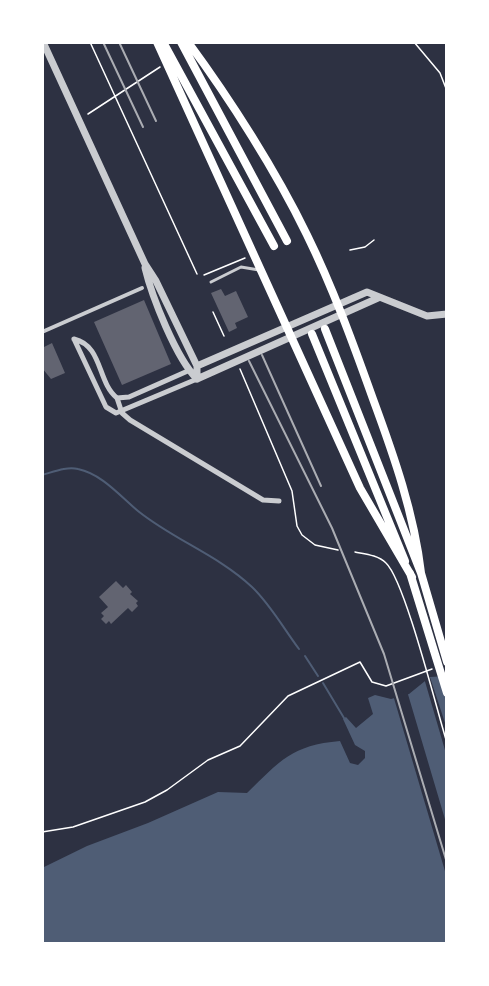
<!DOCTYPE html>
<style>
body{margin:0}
#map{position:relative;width:489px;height:986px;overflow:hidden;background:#2d3142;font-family:Mulish,sans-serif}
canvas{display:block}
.frame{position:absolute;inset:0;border:44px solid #fff;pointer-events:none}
</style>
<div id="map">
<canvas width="489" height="986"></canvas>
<div class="frame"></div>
</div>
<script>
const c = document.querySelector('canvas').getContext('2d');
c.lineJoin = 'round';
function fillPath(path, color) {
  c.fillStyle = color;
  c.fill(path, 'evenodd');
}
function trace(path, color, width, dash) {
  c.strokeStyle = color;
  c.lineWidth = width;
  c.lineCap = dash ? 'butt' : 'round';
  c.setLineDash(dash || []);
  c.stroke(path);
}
const water = new Path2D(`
 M 447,676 L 447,944 L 42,944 L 42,868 L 87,846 L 148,823 L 218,792 L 247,793 C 280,761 292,745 340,741 L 350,763 L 358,765 L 365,758 L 365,751 L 355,745 L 343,719 L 346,717 L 356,728 L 373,714 L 368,698 L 375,695 L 391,699 L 409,694 L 430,677 Z`);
const pier = new Path2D(`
 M 429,674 L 447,729 L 447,757 L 424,678 Z
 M 407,691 L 447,826 L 447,878 L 393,695 Z`);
const stream = new Path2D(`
 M 42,475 C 53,472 67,466 78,469 C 102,474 120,496 138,511 C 174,540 218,555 252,587 C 270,604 284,629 299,649
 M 305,656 L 318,676
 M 323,683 L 344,718`);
const building = new Path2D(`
 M 221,289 L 225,296 L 236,291 L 248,317 L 235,323 L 237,328 L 229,332 L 211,293 Z
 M 144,300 L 171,364 L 122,385 L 94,322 Z
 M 52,343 L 65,373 L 51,379 L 42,368 L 42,348 Z
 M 116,581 L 123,588 L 126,585 L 132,592 L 130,594 L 138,601 L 136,603 L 138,606 L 132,612 L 128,608 L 111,624 L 109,621 L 106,624 L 101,619 L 104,616 L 101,613 L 108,607 L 99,597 Z`);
const path = new Path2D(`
 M 90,42 L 197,274
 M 414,42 L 440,73 L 447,91
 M 88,114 L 160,67
 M 350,250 L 365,247 L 374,240
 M 204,275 L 245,258
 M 213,312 L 224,336
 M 240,369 L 292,491 L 297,526 L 302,535 L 315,545 L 338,550
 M 355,552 C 365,554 378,555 386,563 C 405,581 437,711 447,743
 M 42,832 L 73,827 L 145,802 L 167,790 L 208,760 L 240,746 L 288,696 L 360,662 L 372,682 L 386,686 L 432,669`);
const service = new Path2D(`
 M 211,282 L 241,267 L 259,270`);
const pedestrian = new Path2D(`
 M 42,332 L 142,288`);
const minor = new Path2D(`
 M 74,339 L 106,407 L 116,413 L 197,379
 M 74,339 C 103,346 97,382 117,398 L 129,397 L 190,370
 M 117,398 L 122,413 L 130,420 L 263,500 L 279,501`);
const tertiary = new Path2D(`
 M 43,42 L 145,264 L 156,281 L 197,366 L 197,379
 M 145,268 C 152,297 176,358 197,379
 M 197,366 L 367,292 L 427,316 L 447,314
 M 197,379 L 378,298`);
const primary = new Path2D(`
 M 157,42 L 360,488 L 412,577
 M 163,42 L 274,246
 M 181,42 L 287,241
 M 188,42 C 230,99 276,171 307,235 C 333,288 353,343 373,399 C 394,456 414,513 421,573
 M 325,329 L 421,573 L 447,662
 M 312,334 L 405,561
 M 410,573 L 447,693`);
const rail = new Path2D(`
 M 103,42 L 143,127
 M 119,42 L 156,121
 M 262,355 L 321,486
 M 249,361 L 332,528 L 384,654 L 447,863`);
fillPath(water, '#4f5d75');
fillPath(pier, '#2d3142');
trace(stream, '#4f5d75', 2);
fillPath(building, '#626471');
trace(path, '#fff', 1.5);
trace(service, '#caccd0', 3);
trace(pedestrian, '#caccd0', 4);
trace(minor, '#caccd0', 5);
trace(tertiary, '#caccd0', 7);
trace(primary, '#fff', 8);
trace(rail, '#abadb3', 2);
</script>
